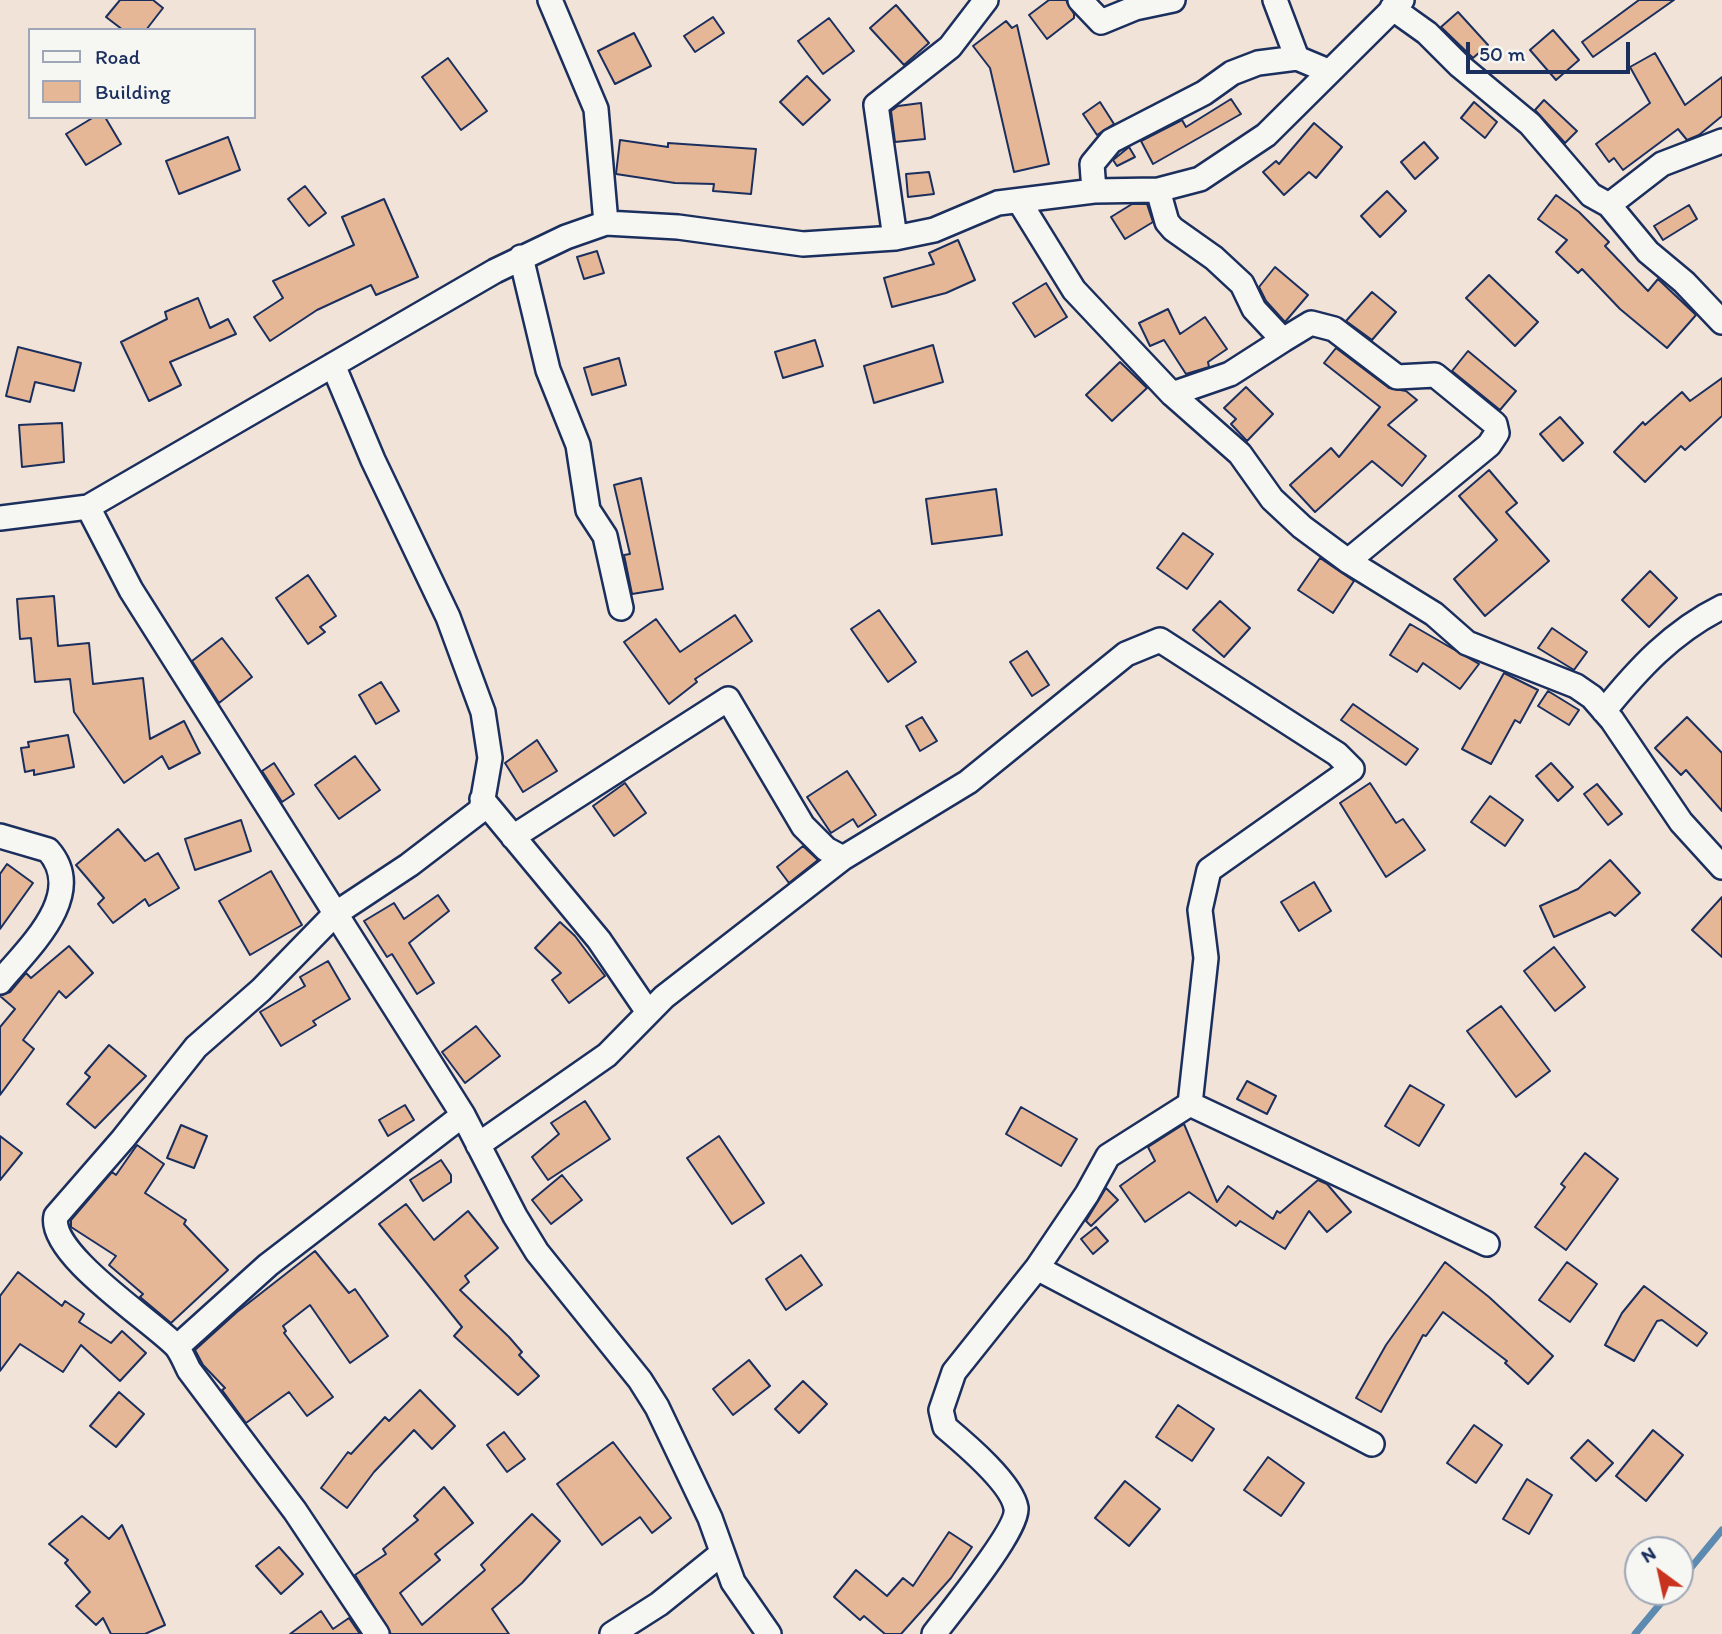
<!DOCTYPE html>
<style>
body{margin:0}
#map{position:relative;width:1722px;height:1634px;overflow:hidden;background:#f1e3d7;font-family:Itim,sans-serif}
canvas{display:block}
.legend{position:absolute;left:28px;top:28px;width:228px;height:91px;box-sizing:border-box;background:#f6f6f2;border:2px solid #9ea6b7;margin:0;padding:9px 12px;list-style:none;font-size:21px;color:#1b2f5e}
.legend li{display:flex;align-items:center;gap:14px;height:35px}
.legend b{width:35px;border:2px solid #9ea6b7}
.north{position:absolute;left:1624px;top:1536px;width:70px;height:70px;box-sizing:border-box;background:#f6f6f2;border:2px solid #9ea6b7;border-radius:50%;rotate:327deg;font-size:19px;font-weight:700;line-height:28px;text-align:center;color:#1b2f5e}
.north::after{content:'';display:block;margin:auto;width:24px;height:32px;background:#c8321e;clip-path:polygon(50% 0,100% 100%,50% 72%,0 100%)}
.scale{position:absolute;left:1466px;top:42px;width:164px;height:32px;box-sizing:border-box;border:4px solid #1b2f5e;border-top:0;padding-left:9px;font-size:21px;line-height:24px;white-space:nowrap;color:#1b2f5e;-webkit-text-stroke:5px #f6f6f2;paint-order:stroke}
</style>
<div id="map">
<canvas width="1722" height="1634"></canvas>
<ul class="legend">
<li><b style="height:9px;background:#f6f6f2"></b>Road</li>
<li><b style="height:19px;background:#e6b797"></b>Building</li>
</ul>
<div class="north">N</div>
<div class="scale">50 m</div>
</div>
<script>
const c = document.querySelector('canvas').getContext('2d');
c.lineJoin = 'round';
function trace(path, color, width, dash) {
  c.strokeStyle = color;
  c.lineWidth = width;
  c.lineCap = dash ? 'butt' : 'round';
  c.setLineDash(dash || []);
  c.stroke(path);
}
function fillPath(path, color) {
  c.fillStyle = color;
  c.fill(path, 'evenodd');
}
const stream = new Path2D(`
 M 1680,1581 L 1722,1530
 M 1635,1634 L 1670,1592`);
const building = new Path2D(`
 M 120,0 L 153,0 L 163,8 L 146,30 L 123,30 L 106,17 Z
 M 1049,0 L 1066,0 L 1074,14 L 1074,18 L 1047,39 L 1029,15 Z
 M 1639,0 L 1674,0 L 1593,57 L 1582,42 Z
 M 896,5 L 929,43 L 904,65 L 870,28 Z
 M 1458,12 L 1488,45 L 1473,58 L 1441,27 Z
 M 713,17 L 724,33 L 695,52 L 684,36 Z
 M 829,18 L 854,51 L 823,74 L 798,41 Z
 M 1006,21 L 1012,28 L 1017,25 L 1049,164 L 1014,172 L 990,68 L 973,46 Z
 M 1553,30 L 1579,60 L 1556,80 L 1530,50 Z
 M 634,33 L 651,66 L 615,84 L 598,51 Z
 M 1655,53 L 1685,105 L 1722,77 L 1722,116 L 1699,135 L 1687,140 L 1678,129 L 1623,170 L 1614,158 L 1609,162 L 1596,144 L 1650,103 L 1630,67 Z
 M 448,58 L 487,111 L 461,130 L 422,77 Z
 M 807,76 L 830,100 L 803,125 L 780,102 Z
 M 1231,99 L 1241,114 L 1153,164 L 1141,141 L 1182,120 L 1186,127 Z
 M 1544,100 L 1577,131 L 1565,143 L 1535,110 Z
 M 1100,102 L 1114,124 L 1097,135 L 1083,114 Z
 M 1474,102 L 1497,122 L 1485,138 L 1461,118 Z
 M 921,103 L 925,139 L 895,142 L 891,111 L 898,106 Z
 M 94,117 L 105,117 L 121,144 L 86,165 L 66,134 Z
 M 1314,123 L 1342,147 L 1316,178 L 1309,172 L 1284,195 L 1263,172 L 1276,161 L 1279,164 Z
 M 228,137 L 240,170 L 179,194 L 166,161 Z
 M 620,140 L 668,147 L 668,143 L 756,149 L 751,194 L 713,191 L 714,184 L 675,183 L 616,174 Z
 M 1424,142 L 1438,158 L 1415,179 L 1401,162 Z
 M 1129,147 L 1135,157 L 1117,166 L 1113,160 Z
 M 929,172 L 934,194 L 908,197 L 906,174 Z
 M 305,186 L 326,213 L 309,226 L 288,199 Z
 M 1387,191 L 1406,211 L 1380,237 L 1361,216 Z
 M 1556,195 L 1579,212 L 1609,242 L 1605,246 L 1648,291 L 1658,279 L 1696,315 L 1667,348 L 1620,309 L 1582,269 L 1578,273 L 1556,252 L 1567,240 L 1538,219 Z
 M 384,199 L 418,277 L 376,295 L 371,285 L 317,310 L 270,341 L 254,317 L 283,298 L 273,281 L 354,245 L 342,217 Z
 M 1132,204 L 1147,204 L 1153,222 L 1125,239 L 1111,217 Z
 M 1689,205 L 1697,219 L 1663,240 L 1654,226 Z
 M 958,240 L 975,280 L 946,293 L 892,307 L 884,278 L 934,264 L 929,253 Z
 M 597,251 L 604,273 L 584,279 L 577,257 Z
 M 1275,267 L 1308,295 L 1285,322 L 1266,301 L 1259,287 Z
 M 1489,275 L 1538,322 L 1515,346 L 1466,298 Z
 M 1046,283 L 1067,317 L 1035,337 L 1013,303 Z
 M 1372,292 L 1396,312 L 1372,340 L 1346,321 Z
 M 198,298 L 210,328 L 228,319 L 236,334 L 170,362 L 181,385 L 149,401 L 121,342 L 167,319 L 165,312 Z
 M 1168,309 L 1180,334 L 1205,317 L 1227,349 L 1208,362 L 1209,367 L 1186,374 L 1164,340 L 1150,346 L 1139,323 Z
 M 815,340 L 823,366 L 783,378 L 775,352 Z
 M 933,345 L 943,382 L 874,403 L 864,366 Z
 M 18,347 L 81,363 L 74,391 L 35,382 L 30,402 L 6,396 Z
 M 1336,348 L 1389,388 L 1406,391 L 1417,400 L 1388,425 L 1426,456 L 1402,486 L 1372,461 L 1315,512 L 1290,485 L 1331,448 L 1339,457 L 1380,407 L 1324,363 Z
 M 1468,351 L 1516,391 L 1500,410 L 1452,371 Z
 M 619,358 L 626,385 L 592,395 L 584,368 Z
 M 1120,362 L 1147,388 L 1112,421 L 1086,395 Z
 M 1722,378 L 1722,416 L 1685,450 L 1681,446 L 1645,482 L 1614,452 L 1643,422 L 1645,425 L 1682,392 L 1690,401 Z
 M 1246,387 L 1273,414 L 1247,441 L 1231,424 L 1236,419 L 1224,408 Z
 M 1560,417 L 1583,443 L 1563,461 L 1540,434 Z
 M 62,423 L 64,462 L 22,467 L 19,425 Z
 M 1489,470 L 1517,503 L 1506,512 L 1549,561 L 1485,616 L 1454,579 L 1497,540 L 1459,496 Z
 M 641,478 L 663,589 L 632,594 L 624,555 L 630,554 L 614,485 Z
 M 996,489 L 1002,535 L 932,544 L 926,499 Z
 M 1183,533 L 1213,554 L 1187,589 L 1157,568 Z
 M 1320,558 L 1354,581 L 1333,613 L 1298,590 Z
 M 1650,571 L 1677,598 L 1649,627 L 1622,600 Z
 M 308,575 L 336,616 L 320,627 L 325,632 L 308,644 L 276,598 Z
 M 54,596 L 58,646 L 89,643 L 93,684 L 143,678 L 150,739 L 184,721 L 200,753 L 169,769 L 162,756 L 124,783 L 74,712 L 70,679 L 35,682 L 31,638 L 20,639 L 17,599 Z
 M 1220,601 L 1250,628 L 1224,657 L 1193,630 Z
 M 879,610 L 916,662 L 888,682 L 851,629 Z
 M 735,615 L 752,641 L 695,679 L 697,682 L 669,704 L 624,642 L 656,619 L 680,652 Z
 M 1410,624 L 1479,664 L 1460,689 L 1423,663 L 1417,672 L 1390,655 Z
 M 1552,628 L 1587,652 L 1574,670 L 1538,648 Z
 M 222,638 L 252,677 L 219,703 L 192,661 Z
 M 1027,651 L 1049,685 L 1032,696 L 1010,662 Z
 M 1504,673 L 1538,690 L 1520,723 L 1515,720 L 1491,764 L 1462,749 Z
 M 381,682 L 399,711 L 376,724 L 359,695 Z
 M 1548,691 L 1579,710 L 1569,725 L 1538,706 Z
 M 1353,704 L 1418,749 L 1406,765 L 1341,720 Z
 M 922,717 L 937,741 L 920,751 L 906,726 Z
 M 1687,717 L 1722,753 L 1722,811 L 1686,770 L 1681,775 L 1655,748 Z
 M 68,735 L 74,767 L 34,775 L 34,770 L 25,772 L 21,748 L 29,747 L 28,742 Z
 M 537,740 L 557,771 L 523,792 L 505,763 Z
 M 355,756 L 380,790 L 339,819 L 315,785 Z
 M 274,763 L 294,794 L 282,802 L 262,771 Z
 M 1551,763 L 1573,787 L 1558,801 L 1536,776 Z
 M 847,771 L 876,815 L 858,827 L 853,819 L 831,833 L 807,797 Z
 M 625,783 L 646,813 L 614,836 L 593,806 Z
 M 1370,783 L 1396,823 L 1403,819 L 1425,850 L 1386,877 L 1340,803 Z
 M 1597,784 L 1622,814 L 1608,825 L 1584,794 Z
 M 1490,796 L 1523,820 L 1505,846 L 1471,822 Z
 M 241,820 L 251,851 L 195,870 L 185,839 Z
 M 118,829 L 145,861 L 158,853 L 179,888 L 149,906 L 145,899 L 113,923 L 98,904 L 104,898 L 76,865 Z
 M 803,846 L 818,860 L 789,883 L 777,867 Z
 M 1610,860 L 1640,893 L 1615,916 L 1610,912 L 1554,937 L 1540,906 L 1578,889 Z
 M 7,864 L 33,883 L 0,929 L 0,874 Z
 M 271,871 L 302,925 L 250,955 L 219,901 Z
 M 1314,882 L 1331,911 L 1299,931 L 1281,902 Z
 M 438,895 L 449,911 L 409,943 L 434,983 L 417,994 L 392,954 L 387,957 L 364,921 L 394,903 L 404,919 Z
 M 1722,897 L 1722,957 L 1692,930 Z
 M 560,922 L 575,936 L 605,976 L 569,1003 L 552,980 L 561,973 L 535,948 Z
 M 69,946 L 93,973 L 66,998 L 59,991 L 23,1040 L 34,1049 L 0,1095 L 0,1027 L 15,1009 L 0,996 L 10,992 L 26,973 L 31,978 Z
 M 1554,947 L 1585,987 L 1555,1011 L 1524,971 Z
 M 328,961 L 350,999 L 313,1021 L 316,1025 L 281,1046 L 260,1012 L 305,986 L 300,977 Z
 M 1501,1006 L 1550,1071 L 1516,1097 L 1467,1031 Z
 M 476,1026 L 500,1056 L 465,1083 L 442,1052 Z
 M 109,1045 L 146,1076 L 95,1128 L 67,1104 L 90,1077 L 85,1073 Z
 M 1247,1081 L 1276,1096 L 1267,1114 L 1237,1099 Z
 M 1410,1085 L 1444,1105 L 1419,1146 L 1385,1126 Z
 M 585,1101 L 610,1139 L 548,1180 L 532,1157 L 559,1134 L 551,1123 Z
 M 405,1105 L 414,1120 L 388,1136 L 379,1120 Z
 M 1021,1107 L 1077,1139 L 1061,1166 L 1006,1134 Z
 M 1184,1124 L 1217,1202 L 1228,1186 L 1273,1219 L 1277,1211 L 1280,1213 L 1318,1180 L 1327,1184 L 1351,1212 L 1327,1232 L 1309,1211 L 1285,1249 L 1240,1221 L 1236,1226 L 1189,1192 L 1145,1222 L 1120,1186 L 1155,1161 L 1148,1147 Z
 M 181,1125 L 207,1136 L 194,1168 L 167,1158 Z
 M 0,1136 L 22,1153 L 0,1180 Z
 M 719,1136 L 764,1203 L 732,1224 L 687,1158 Z
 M 137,1145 L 164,1164 L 145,1193 L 186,1220 L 184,1224 L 228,1270 L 171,1323 L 140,1297 L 143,1294 L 109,1265 L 116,1256 L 71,1227 L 71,1220 L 112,1172 L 116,1175 Z
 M 1585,1153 L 1618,1179 L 1566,1250 L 1535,1227 L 1565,1187 L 1561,1184 Z
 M 441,1160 L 451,1175 L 451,1182 L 423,1201 L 410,1180 Z
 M 562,1175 L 582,1200 L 551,1224 L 532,1200 Z
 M 1106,1188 L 1118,1200 L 1091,1226 L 1086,1221 Z
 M 406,1204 L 434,1240 L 468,1211 L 498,1248 L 465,1276 L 469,1282 L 460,1290 L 509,1337 L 522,1352 L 519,1355 L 539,1376 L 518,1395 L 454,1336 L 462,1327 L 379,1224 Z
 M 1096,1227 L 1108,1241 L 1093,1254 L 1081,1239 Z
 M 315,1251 L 349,1293 L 355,1289 L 388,1336 L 350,1363 L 310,1305 L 283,1326 L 286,1331 L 284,1333 L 333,1397 L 307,1416 L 289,1392 L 246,1423 L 222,1390 L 225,1388 L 203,1365 L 195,1350 L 237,1312 Z
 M 801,1255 L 822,1285 L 786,1310 L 766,1279 Z
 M 1445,1262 L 1489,1297 L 1553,1356 L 1528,1384 L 1505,1363 L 1507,1361 L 1443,1312 L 1426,1336 L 1423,1335 L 1381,1412 L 1356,1398 L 1386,1345 Z
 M 1567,1262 L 1597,1284 L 1570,1322 L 1539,1300 Z
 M 18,1272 L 62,1306 L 65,1301 L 84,1314 L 79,1322 L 111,1343 L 122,1331 L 146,1353 L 120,1381 L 81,1345 L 63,1372 L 20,1344 L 0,1371 L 0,1296 Z
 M 1644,1286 L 1707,1333 L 1697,1346 L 1662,1320 L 1657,1321 L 1634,1361 L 1605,1345 L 1622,1313 Z
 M 749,1360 L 770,1386 L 733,1415 L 713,1389 Z
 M 803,1381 L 827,1404 L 799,1433 L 775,1409 Z
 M 420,1390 L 455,1426 L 432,1449 L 414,1430 L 374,1472 L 347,1508 L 321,1488 L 348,1452 L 351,1454 L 385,1417 L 389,1421 Z
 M 119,1392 L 144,1414 L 116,1447 L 90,1426 Z
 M 1178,1405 L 1214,1429 L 1192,1461 L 1156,1437 Z
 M 1474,1425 L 1502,1445 L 1476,1483 L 1447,1463 Z
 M 1653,1430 L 1683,1455 L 1646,1501 L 1616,1476 Z
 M 504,1432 L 525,1459 L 507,1472 L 487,1445 Z
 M 1588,1440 L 1613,1463 L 1596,1481 L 1571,1458 Z
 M 613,1442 L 671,1518 L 652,1533 L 640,1517 L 602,1545 L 557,1484 Z
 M 1268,1457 L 1304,1483 L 1281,1516 L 1244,1490 Z
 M 1527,1479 L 1552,1495 L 1529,1534 L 1503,1519 Z
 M 1125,1481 L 1160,1509 L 1129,1546 L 1095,1518 Z
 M 444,1487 L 473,1523 L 435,1554 L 440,1560 L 400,1593 L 422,1625 L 485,1570 L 481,1565 L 532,1514 L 560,1541 L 522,1583 L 492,1609 L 509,1634 L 391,1634 L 355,1575 L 386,1554 L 383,1549 L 418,1520 L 414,1516 Z
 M 82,1516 L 109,1539 L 122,1525 L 165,1625 L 145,1634 L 111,1634 L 103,1618 L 96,1625 L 76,1606 L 90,1592 L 65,1563 L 68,1560 L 49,1544 Z
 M 949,1532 L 972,1547 L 951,1578 L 901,1634 L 885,1634 L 864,1616 L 860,1620 L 834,1597 L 856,1570 L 887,1596 L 903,1578 L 913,1586 Z
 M 279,1547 L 303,1574 L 281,1594 L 256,1566 Z
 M 321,1611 L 333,1629 L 349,1618 L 360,1634 L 290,1634 Z`);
const minor = new Path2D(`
 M 550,0 L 596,109 L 606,223
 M 1080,0 L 1101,22 L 1135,8 L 1173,0
 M 1275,0 L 1297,58
 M 1392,8 L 1427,33 L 1460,66 L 1530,124 L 1591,195 L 1609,205 L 1648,252 L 1684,282 L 1722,322
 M 1158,190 L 1167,222 L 1173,229 L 1214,258 L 1242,284 L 1254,309 L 1283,340 L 1311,323 L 1334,329 L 1397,377 L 1435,375 L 1495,424 L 1497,433 L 1489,445 L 1348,561
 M 1094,191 L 1092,164 L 1111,141 L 1204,93 L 1232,73 L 1258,63 L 1297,58 L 1328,71
 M 1019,201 L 1074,290 L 1172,394 L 1240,454 L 1272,499 L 1302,527 L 1348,561 L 1434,614 L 1467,643 L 1576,686 L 1592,697 L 1612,720 L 1681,822 L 1722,867
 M 1609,205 L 1662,164 L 1722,141
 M 895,238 L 876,105 L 950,47 L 986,0
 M 521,257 L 548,370 L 578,445 L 588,510 L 605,536 L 621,608
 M 333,365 L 373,460 L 448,617 L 483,712 L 490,758 L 481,810 L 409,865 L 335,914 L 261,990 L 196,1047 L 123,1139 L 56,1216 C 47,1253 151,1320 176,1346 C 181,1352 185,1362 189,1370 L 295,1511 L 377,1634
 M 1172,394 L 1230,374 L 1283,340
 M 88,507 L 131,590 L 463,1115 L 515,1216 L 537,1252 L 640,1380 L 657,1407 L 710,1518 L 733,1582 L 769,1634
 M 0,518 L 88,507 L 495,271 L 566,237 L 606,223 L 678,227 L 803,244 L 895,238 L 934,230 L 998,203 L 1094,191 L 1158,190 L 1200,179 L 1266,135 L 1402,0
 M 1604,711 C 1638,669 1673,631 1722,607
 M 482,799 L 599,940 L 648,1012
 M 0,836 L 48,850 C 88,895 27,949 0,982
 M 513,837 L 728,699 L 803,826 L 826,849 L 843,858 L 968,782 L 1126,654 L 1160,640 L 1337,754 L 1352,769 L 1209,870 L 1200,910 L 1206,958 L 1190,1104 L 1108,1156 L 1087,1194 L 1037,1268 L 954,1372 L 941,1410 L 945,1427 C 964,1443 1012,1483 1016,1508 C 1019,1529 949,1614 934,1634
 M 1190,1104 L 1487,1244
 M 478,1145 L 607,1055 L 664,997 L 843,858
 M 1037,1268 L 1372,1444
 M 177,1347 L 268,1265 L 463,1115
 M 612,1634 L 659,1604 L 721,1554`);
trace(stream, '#5c8ab1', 7);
fillPath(building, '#e6b797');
trace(building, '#1b2f5e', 2);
trace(minor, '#1b2f5e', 28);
trace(minor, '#f6f6f2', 23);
</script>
